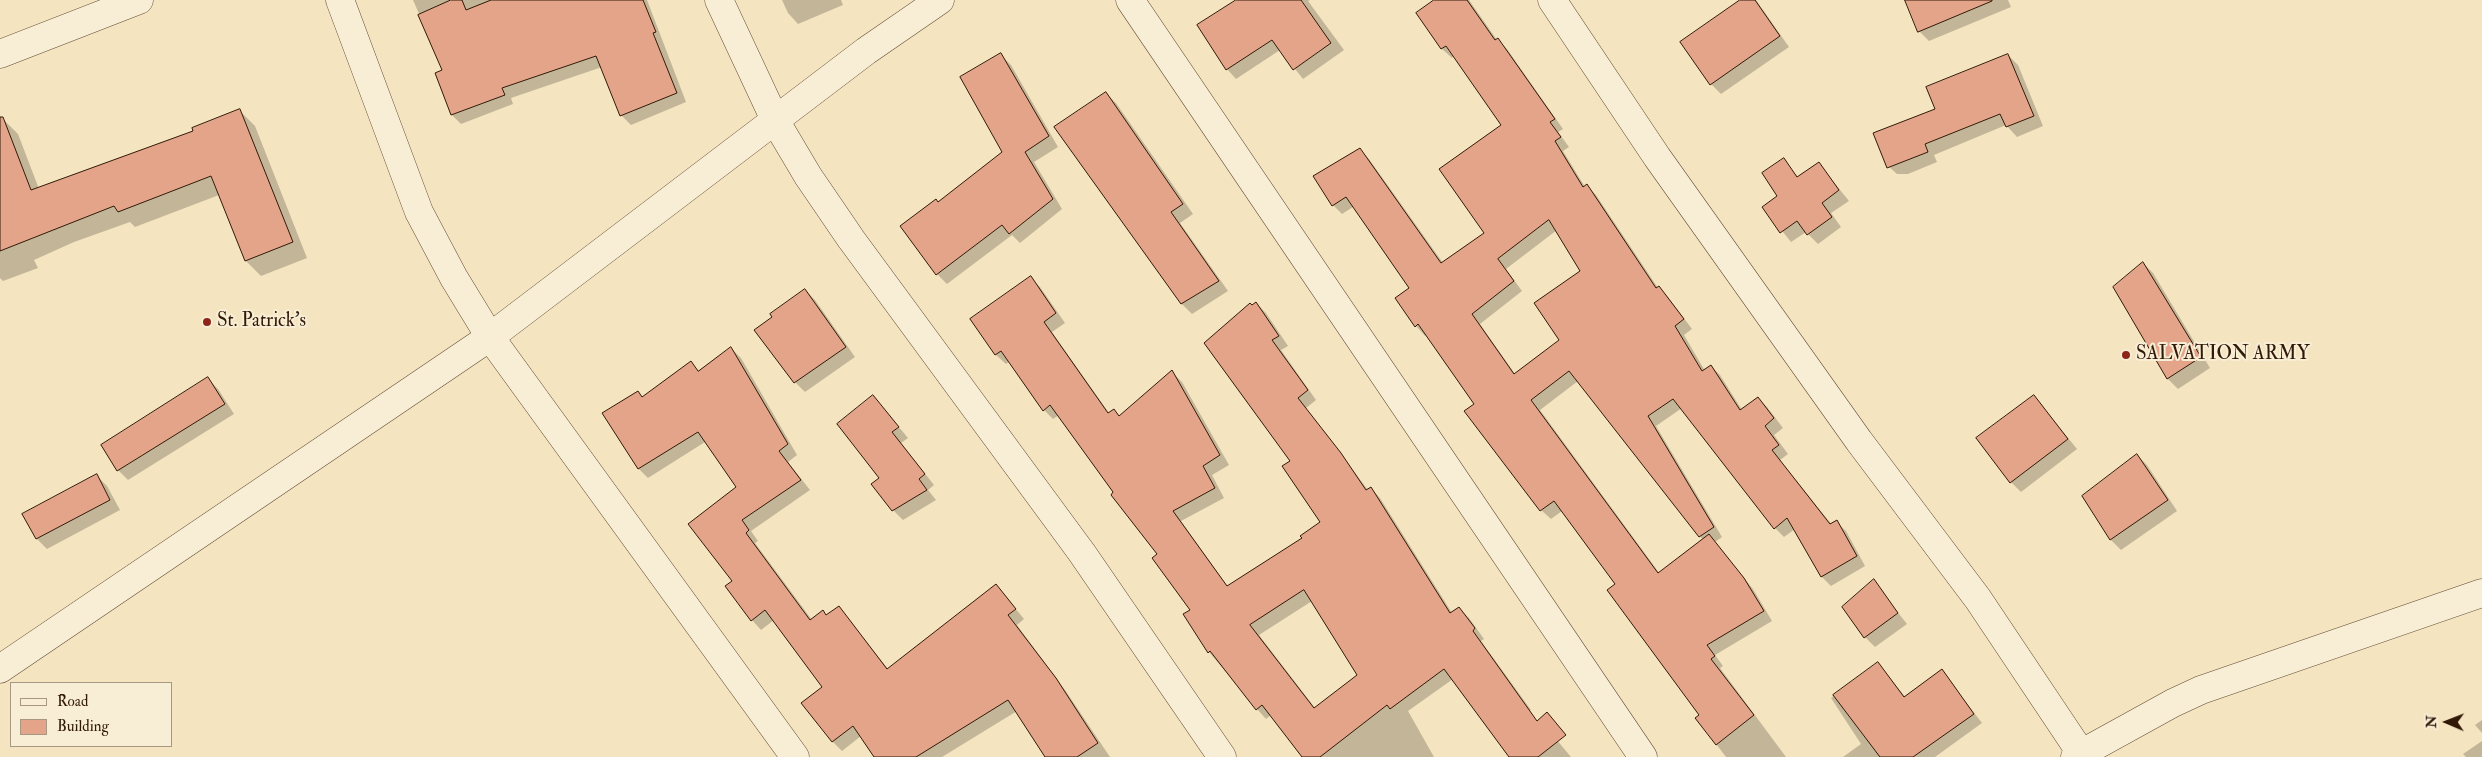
<!DOCTYPE html>
<style>
body{margin:0}
#map{position:relative;width:2482px;height:757px;overflow:hidden;background:#f4e4bf;font-family:"IM FELL Double Pica",serif}
canvas{display:block}
.legend{position:absolute;left:10px;top:682px;width:162px;height:65px;box-sizing:border-box;background:#f8edd5;border:1px solid #a89883;margin:0;padding:6px 9px;list-style:none;font-size:15px;color:#311907}
.legend li{display:flex;align-items:center;gap:10px;height:25px}
.legend b{width:25px;border:1px solid #a89883}
.north{position:absolute;left:2422px;top:697px;width:50px;height:50px;-webkit-text-stroke:4px #f8edd5;paint-order:stroke;rotate:271deg;font-size:14px;font-weight:700;line-height:20px;text-align:center;color:#311907}
.north::after{content:'';display:block;margin:auto;width:18px;height:22px;background:#311907;clip-path:polygon(50% 0,100% 100%,50% 72%,0 100%)}
</style>
<div id="map">
<canvas width="2482" height="757"></canvas>
<ul class="legend">
<li><b style="height:6px;background:#f8edd5"></b>Road</li>
<li><b style="height:14px;background:#e4a48a"></b>Building</li>
</ul>
<div class="north">N</div>
</div>
<script>
const c = document.querySelector('canvas').getContext('2d');
c.lineJoin = 'round';
function fillPath(path, color) {
  c.fillStyle = color;
  c.fill(path, 'evenodd');
}
function trace(path, color, width, dash) {
  c.strokeStyle = color;
  c.lineWidth = width;
  c.lineCap = dash ? 'butt' : 'round';
  c.setLineDash(dash || []);
  c.stroke(path);
}
function drawText(font, color, halo, rows, align = 'center') {
  c.font = font + ' "IM FELL Double Pica",serif';
  c.lineWidth = 4;
  c.setLineDash([]);
  c.textBaseline = 'middle';
  c.strokeStyle = halo;
  c.fillStyle = color;
  for (const [text, x, y, turn = 0] of rows) {
    c.save();
    c.translate(x, y);
    c.rotate((+turn || 0) * Math.PI / 180);
    c.textAlign = isNaN(turn) ? turn : align;
    if (halo) c.strokeText(text, 0, 0);
    c.fillText(text, 0, 0);
    c.restore();
  }
}
const shadow = new Path2D(`
 M 413,0 L 647,0 L 686,102 L 631,125 L 621,115 L 602,67 L 511,98 L 513,104 L 461,124 L 452,115 L 437,74 L 444,71 Z
 M 782,0 L 841,0 L 843,5 L 798,24 L 788,13 Z
 M 1242,0 L 1310,0 L 1308,1 L 1344,50 L 1303,79 L 1280,50 L 1236,79 L 1227,69 Z
 M 1437,0 L 1469,0 L 1497,40 L 1507,49 L 1563,129 L 1558,132 L 1569,147 L 1563,151 L 1585,187 L 1587,186 L 1596,195 L 1658,288 L 1668,297 L 1692,329 L 1684,335 L 1705,371 L 1711,366 L 1720,375 L 1742,410 L 1758,398 L 1767,407 L 1783,428 L 1774,435 L 1788,454 L 1780,460 L 1832,525 L 1836,522 L 1846,531 L 1865,566 L 1831,586 L 1822,577 L 1795,529 L 1784,537 L 1775,528 L 1682,408 L 1656,426 L 1722,537 L 1715,542 L 1753,589 L 1772,621 L 1715,655 L 1723,666 L 1720,668 L 1786,757 L 1726,757 L 1697,719 L 1701,715 L 1616,584 L 1562,511 L 1551,519 L 1541,510 L 1476,404 L 1427,334 L 1425,336 L 1416,326 L 1411,288 L 1353,207 L 1342,214 L 1333,205 L 1360,150 L 1369,159 L 1443,263 L 1486,233 L 1503,125 L 1454,56 L 1452,58 L 1442,49 L 1418,13 ZM 1557,230 L 1582,271 L 1561,340 L 1515,374 L 1480,324 L 1522,291 L 1506,269 ZM 1578,381 L 1703,540 L 1660,574 L 1540,410 Z
 M 1743,0 L 1756,0 L 1789,47 L 1721,94 L 1711,84 L 1682,42 Z
 M 1906,0 L 2008,0 L 2011,7 L 1929,41 L 1919,31 Z
 M 1001,55 L 1011,65 L 1058,147 L 1034,162 L 1062,209 L 1020,243 L 1012,235 L 947,284 L 937,274 L 939,203 L 1004,152 Z
 M 2008,55 L 2018,65 L 2043,126 L 2017,137 L 2006,125 L 1934,155 L 1937,162 L 1908,174 L 1897,174 L 1886,164 L 1936,109 Z
 M 1106,93 L 1116,103 L 1193,214 L 1180,223 L 1228,291 L 1192,314 L 1182,304 L 1056,128 Z
 M 239,110 L 255,126 L 307,258 L 261,276 L 246,261 L 219,195 L 135,227 L 130,222 L 74,242 L 34,260 L 38,268 L 3,281 L 0,278 L 0,120 L 3,119 L 18,134 L 39,189 L 194,132 Z
 M 1783,160 L 1799,178 L 1819,164 L 1849,201 L 1831,213 L 1841,227 L 1818,244 L 1806,232 L 1791,242 L 1763,207 L 1779,196 Z
 M 2143,263 L 2153,273 L 2210,368 L 2178,389 L 2168,379 L 2115,287 Z
 M 1031,278 L 1040,287 L 1065,323 L 1052,332 L 1109,413 L 1114,410 L 1121,417 L 1172,372 L 1182,382 L 1229,465 L 1212,475 L 1224,498 L 1181,521 L 1228,587 L 1303,538 L 1322,523 L 1292,461 L 1252,306 L 1256,303 L 1266,313 L 1288,346 L 1281,350 L 1316,400 L 1306,408 L 1368,490 L 1371,488 L 1380,498 L 1452,613 L 1459,608 L 1469,618 L 1484,639 L 1481,641 L 1531,710 L 1493,731 L 1453,679 L 1408,711 L 1434,757 L 1303,757 L 1271,715 L 1266,719 L 1257,709 L 1209,652 L 1192,610 L 1159,555 L 1115,493 L 1059,415 L 1053,419 L 1044,410 L 1010,361 L 1006,364 L 996,355 L 972,320 ZM 1312,601 L 1359,675 L 1315,708 L 1259,635 Z
 M 805,290 L 815,300 L 855,357 L 805,392 L 795,382 Z
 M 731,348 L 741,358 L 797,455 L 788,462 L 810,490 L 751,531 L 758,541 L 755,543 L 812,620 L 827,616 L 839,608 L 889,670 L 996,585 L 1024,619 L 1017,625 L 1065,690 L 1110,757 L 1047,757 L 1017,711 L 942,757 L 875,757 L 861,736 L 842,751 L 833,742 L 824,687 L 774,620 L 761,630 L 752,620 L 734,582 L 737,487 L 705,442 L 648,478 L 638,468 L 638,392 L 643,398 L 690,363 L 700,372 Z
 M 208,379 L 218,389 L 234,414 L 128,480 L 118,470 Z
 M 873,396 L 908,438 L 901,443 L 934,485 L 928,490 L 936,500 L 903,520 L 893,510 L 881,478 Z
 M 2034,396 L 2077,449 L 2021,492 L 2011,482 Z
 M 2137,455 L 2147,465 L 2177,511 L 2121,550 L 2111,540 L 2083,497 Z
 M 97,476 L 107,486 L 120,510 L 47,549 L 37,539 Z
 M 1873,581 L 1907,624 L 1875,647 L 1865,637 Z
 M 1878,663 L 1906,698 L 1942,671 L 1982,723 L 1935,757 L 1843,757 L 1861,744 L 1831,698 Z
 M 2482,720 L 2482,733 L 2475,725 Z
 M 1551,733 L 1571,757 L 1518,757 Z
 M 2482,741 L 2482,757 L 2466,757 L 2463,754 Z`);
const building = new Path2D(`
 M 451,0 L 462,0 L 466,10 L 491,0 L 643,0 L 656,32 L 653,33 L 677,93 L 620,116 L 596,56 L 502,88 L 505,95 L 451,115 L 435,73 L 442,70 L 418,15 Z
 M 1236,0 L 1301,0 L 1331,43 L 1293,70 L 1272,40 L 1226,70 L 1197,25 Z
 M 1434,0 L 1467,0 L 1495,40 L 1498,38 L 1555,119 L 1550,122 L 1561,137 L 1555,141 L 1583,187 L 1587,184 L 1656,288 L 1659,286 L 1684,319 L 1675,326 L 1702,371 L 1711,365 L 1740,410 L 1758,397 L 1774,418 L 1765,426 L 1779,445 L 1772,450 L 1830,524 L 1837,520 L 1857,556 L 1821,577 L 1787,518 L 1774,529 L 1673,399 L 1648,416 L 1714,527 L 1699,537 L 1569,371 L 1531,400 L 1658,573 L 1709,534 L 1744,578 L 1764,611 L 1707,645 L 1715,656 L 1711,659 L 1754,715 L 1716,745 L 1695,718 L 1699,715 L 1607,590 L 1615,584 L 1554,501 L 1540,511 L 1464,411 L 1474,404 L 1418,324 L 1415,327 L 1395,298 L 1409,288 L 1346,197 L 1332,206 L 1313,176 L 1360,148 L 1441,263 L 1484,233 L 1439,169 L 1501,125 L 1446,46 L 1441,49 L 1416,13 ZM 1549,220 L 1580,271 L 1534,303 L 1559,340 L 1514,374 L 1472,314 L 1514,281 L 1498,259 Z
 M 1740,0 L 1755,0 L 1780,36 L 1710,85 L 1680,42 Z
 M 1905,0 L 1992,0 L 1992,1 L 1918,32 Z
 M 1001,53 L 1049,136 L 1025,152 L 1053,199 L 1009,234 L 1002,225 L 936,275 L 900,226 L 936,199 L 938,202 L 1002,152 L 960,77 Z
 M 2008,54 L 2034,116 L 2006,127 L 2000,114 L 1925,144 L 1928,152 L 1887,168 L 1873,133 L 1935,109 L 1926,87 Z
 M 1106,92 L 1183,204 L 1171,212 L 1219,281 L 1181,304 L 1054,127 Z
 M 240,109 L 293,242 L 245,261 L 211,176 L 118,212 L 114,206 L 0,251 L 0,117 L 3,117 L 31,190 L 193,131 L 192,128 Z
 M 1784,158 L 1797,177 L 1819,162 L 1839,190 L 1822,203 L 1832,217 L 1807,235 L 1797,221 L 1780,233 L 1762,207 L 1777,196 L 1762,173 Z
 M 2143,262 L 2201,357 L 2167,379 L 2113,287 Z
 M 1031,276 L 1056,313 L 1044,322 L 1108,413 L 1114,409 L 1119,416 L 1172,370 L 1220,455 L 1203,466 L 1215,488 L 1173,511 L 1227,586 L 1302,538 L 1300,536 L 1320,522 L 1282,466 L 1290,461 L 1204,343 L 1250,303 L 1252,305 L 1256,302 L 1279,336 L 1272,340 L 1308,390 L 1298,398 L 1341,453 L 1366,490 L 1371,487 L 1450,613 L 1459,607 L 1475,628 L 1473,631 L 1537,721 L 1547,712 L 1566,735 L 1538,757 L 1509,757 L 1444,669 L 1390,709 L 1387,705 L 1320,757 L 1302,757 L 1262,705 L 1256,710 L 1210,651 L 1208,653 L 1183,614 L 1190,610 L 1152,558 L 1157,554 L 1111,495 L 1113,492 L 1050,405 L 1043,411 L 1001,351 L 995,355 L 970,319 ZM 1304,590 L 1357,675 L 1314,708 L 1250,625 Z
 M 805,289 L 846,347 L 794,383 L 754,330 L 772,317 L 770,314 Z
 M 731,347 L 788,444 L 779,451 L 801,480 L 742,520 L 749,530 L 746,533 L 810,620 L 823,610 L 826,615 L 839,606 L 887,669 L 996,584 L 1016,609 L 1008,615 L 1056,678 L 1098,743 L 1077,757 L 1045,757 L 1008,700 L 916,757 L 874,757 L 853,726 L 832,742 L 801,703 L 822,687 L 765,610 L 751,621 L 725,586 L 732,581 L 688,524 L 736,487 L 698,432 L 638,469 L 602,413 L 638,391 L 642,397 L 691,361 L 698,371 Z
 M 208,377 L 225,404 L 117,471 L 101,445 Z
 M 873,395 L 899,427 L 892,432 L 925,474 L 919,479 L 927,490 L 892,511 L 871,484 L 879,478 L 837,424 Z
 M 2034,395 L 2068,439 L 2010,483 L 1976,438 Z
 M 2137,454 L 2168,500 L 2110,540 L 2082,496 Z
 M 97,474 L 110,500 L 36,539 L 22,514 Z
 M 1874,579 L 1898,613 L 1864,638 L 1842,607 Z
 M 1878,662 L 1904,697 L 1942,669 L 1974,714 L 1913,757 L 1880,757 L 1833,695 Z`);
const minor = new Path2D(`
 M 340,0 L 419,212 L 454,278 L 490,337 L 795,757
 M 719,0 L 776,122 L 808,176 L 851,239 L 1082,553 L 1222,757
 M 1130,0 L 1643,757
 M 1552,0 L 1657,157 L 1859,441 L 1978,599 L 2081,753
 M 0,54 L 139,0
 M 0,669 L 490,337 L 866,51 L 940,0
 M 2075,757 L 2173,703 L 2201,690 L 2482,593`);
const markers = [
 [207,322,5,"#8f2418"],
 [2126,355,5,"#8f2418"]
];
const poiNames = [
 ["St. Patrick's",217,322],
 ["SALVATION ARMY",2136,355]
];
fillPath(shadow, '#0003');
fillPath(building, '#e4a48a');
trace(building, '#311907', 1);
trace(minor, '#624c35', 29);
trace(minor, '#f8edd5', 28);
for (const [x, y, r, color] of markers) {
  const dot = new Path2D();
  dot.arc(x, y, r, 0, 2 * Math.PI);
  c.fillStyle = color;
  c.fill(dot);
  trace(dot, '#f8edd5', 2);
}
drawText('19px', '#311907', '#f8edd5', poiNames, 'left');
</script>
